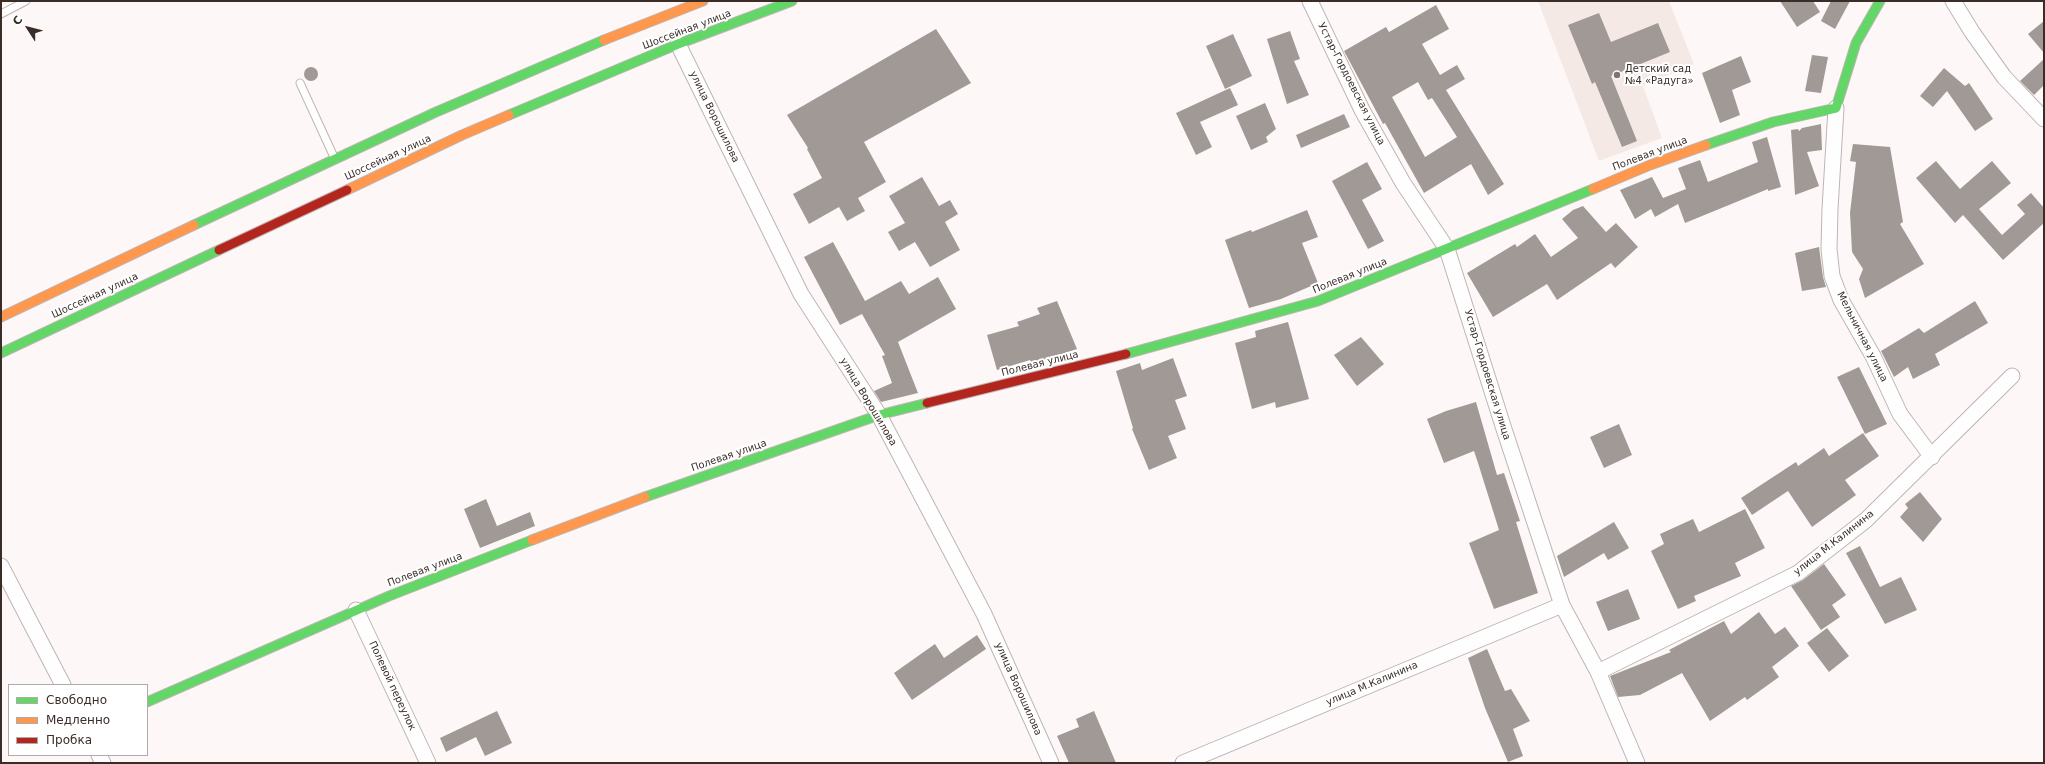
<!DOCTYPE html>
<meta charset="utf-8">
<style>
body{margin:0}
#map{position:relative;width:2045px;height:764px;overflow:hidden;background:#fdf8f7;font-family:"DejaVu Sans",sans-serif}
canvas{display:block}
.frame{position:absolute;inset:0;border:2px solid #3a2d28;pointer-events:none}
.legend{position:absolute;left:8px;top:684px;width:140px;height:72px;box-sizing:border-box;background:#fff;border:1px solid #b0aba9;margin:0;padding:5px 7px;list-style:none;font-size:12px;color:#3a2d28}
.legend li{display:flex;align-items:center;gap:8px;height:20px}
.legend b{width:20px;border:1px solid #b0aba9}
.north{position:absolute;left:8px;top:8px;width:40px;height:40px;-webkit-text-stroke:3px #fff;paint-order:stroke;rotate:306deg;font-size:11px;font-weight:700;line-height:16px;text-align:center;color:#3a2d28}
.north::after{content:'';display:block;margin:auto;width:14px;height:18px;background:#3a2d28;clip-path:polygon(50% 0,100% 100%,50% 72%,0 100%)}
</style>
<div id="map">
<canvas width="2045" height="764"></canvas>
<div class="frame"></div>
<ul class="legend">
<li><b style="height:5px;background:#63d668"></b>Свободно</li>
<li><b style="height:5px;background:#ff974d"></b>Медленно</li>
<li><b style="height:5px;background:#b3261e"></b>Пробка</li>
</ul>
<div class="north">С</div>
</div>
<script>
const c = document.querySelector('canvas').getContext('2d');
c.lineJoin = 'round';
function fillPath(path, color) {
  c.fillStyle = color;
  c.fill(path, 'evenodd');
}
function trace(path, color, width, dash) {
  c.strokeStyle = color;
  c.lineWidth = width;
  c.lineCap = dash ? 'butt' : 'round';
  c.setLineDash(dash || []);
  c.stroke(path);
}
function drawText(font, color, halo, rows, align = 'center') {
  c.font = font + ' "DejaVu Sans",sans-serif';
  c.lineWidth = 4;
  c.setLineDash([]);
  c.textBaseline = 'middle';
  c.strokeStyle = halo;
  c.fillStyle = color;
  for (const [text, x, y, turn = 0] of rows) {
    c.save();
    c.translate(x, y);
    c.rotate((+turn || 0) * Math.PI / 180);
    c.textAlign = isNaN(turn) ? turn : align;
    if (halo) c.strokeText(text, 0, 0);
    c.fillText(text, 0, 0);
    c.restore();
  }
}
const built = new Path2D(`
 M 1538,1 L 1669,1 L 1694,64 L 1643,86 L 1662,138 L 1599,161 Z`);
const building = new Path2D(`
 M 1780,1 L 1813,1 L 1820,12 L 1797,27 Z
 M 1831,1 L 1850,1 L 1835,29 L 1821,21 Z
 M 1436,5 L 1449,29 L 1422,44 L 1440,75 L 1457,65 L 1465,79 L 1446,90 L 1504,184 L 1488,195 L 1471,164 L 1424,193 L 1385,123 L 1383,124 L 1344,51 L 1386,27 L 1389,32 ZM 1418,82 L 1428,100 L 1432,98 L 1457,137 L 1425,157 L 1392,97 Z
 M 1599,13 L 1611,42 L 1658,23 L 1670,52 L 1611,76 L 1637,141 L 1622,147 L 1595,82 L 1592,84 L 1568,25 Z
 M 2044,21 L 2044,53 L 2028,34 Z
 M 936,29 L 971,83 L 864,142 L 886,182 L 858,198 L 865,211 L 847,221 L 839,207 L 809,224 L 793,194 L 822,178 L 807,149 L 808,148 L 787,115 Z
 M 1290,31 L 1300,59 L 1294,61 L 1309,95 L 1287,104 L 1267,39 Z
 M 1233,34 L 1252,76 L 1225,89 L 1206,46 Z
 M 1812,55 L 1828,57 L 1821,93 L 1805,91 Z
 M 1741,56 L 1751,82 L 1732,90 L 1740,115 L 1720,123 L 1702,73 Z
 M 2044,59 L 2044,85 L 2034,95 L 2020,81 Z
 M304 74a7 7 0 1 1 14 0a7 7 0 1 1-14 0Z
 M 1944,68 L 1965,86 L 1969,83 L 1993,119 L 1975,131 L 1947,91 L 1933,107 L 1920,96 Z
 M 1230,88 L 1238,105 L 1200,122 L 1212,147 L 1196,155 L 1176,113 Z
 M 1265,103 L 1276,129 L 1266,137 L 1268,142 L 1251,150 L 1236,116 Z
 M 1344,114 L 1350,127 L 1301,148 L 1296,135 Z
 M 1821,124 L 1822,150 L 1807,152 L 1819,186 L 1795,195 L 1791,130 L 1798,129 L 1799,131 L 1802,128 Z
 M 1767,137 L 1781,187 L 1768,191 L 1768,189 L 1685,223 L 1678,204 L 1655,217 L 1651,209 L 1635,219 L 1620,190 L 1652,177 L 1663,198 L 1686,189 L 1678,168 L 1700,160 L 1708,182 L 1758,162 L 1752,142 Z
 M 1853,144 L 1890,147 L 1903,222 L 1900,224 L 1924,264 L 1865,298 L 1859,279 L 1863,269 L 1852,252 L 1850,213 L 1856,162 L 1850,161 Z
 M 1936,161 L 1960,189 L 1992,161 L 2011,183 L 1979,209 L 2002,235 L 2025,214 L 2017,205 L 2031,193 L 2044,208 L 2044,223 L 2003,260 L 1963,215 L 1955,223 L 1916,178 Z
 M 1367,162 L 1382,189 L 1362,200 L 1384,241 L 1368,249 L 1332,181 Z
 M 922,177 L 939,206 L 950,200 L 958,214 L 945,222 L 960,250 L 930,267 L 915,242 L 899,251 L 888,232 L 905,223 L 889,196 Z
 M 1583,206 L 1606,232 L 1616,223 L 1638,247 L 1615,268 L 1611,263 L 1557,300 L 1547,284 L 1493,317 L 1467,273 L 1515,244 L 1517,247 L 1535,234 L 1551,257 L 1578,238 L 1562,219 L 1573,210 Z
 M 1307,210 L 1318,237 L 1302,243 L 1318,283 L 1281,299 L 1249,308 L 1225,240 L 1251,230 L 1252,232 Z
 M 833,242 L 865,301 L 901,281 L 909,294 L 938,277 L 956,309 L 898,342 L 918,393 L 881,402 L 874,391 L 892,383 L 882,356 L 885,355 L 862,314 L 840,325 L 804,257 Z
 M 1819,247 L 1823,277 L 1826,287 L 1802,291 L 1795,253 Z
 M 1057,301 L 1077,349 L 1032,364 L 1030,360 L 997,370 L 987,335 L 1019,326 L 1017,322 L 1040,314 L 1037,308 Z
 M 1975,301 L 1988,323 L 1935,354 L 1940,365 L 1913,379 L 1908,367 L 1894,377 L 1881,351 L 1919,328 L 1924,333 Z
 M 1288,322 L 1309,399 L 1276,408 L 1275,402 L 1252,409 L 1235,343 L 1256,337 L 1255,331 Z
 M 1361,337 L 1384,364 L 1357,386 L 1334,355 Z
 M 1173,358 L 1187,396 L 1175,400 L 1186,429 L 1168,436 L 1177,458 L 1149,470 L 1132,429 L 1133,428 L 1116,371 L 1140,363 L 1142,370 Z
 M 1859,367 L 1887,424 L 1865,434 L 1837,377 Z
 M 1476,402 L 1497,475 L 1504,473 L 1520,521 L 1516,522 L 1538,593 L 1494,609 L 1469,543 L 1499,530 L 1478,463 L 1474,451 L 1444,463 L 1427,419 L 1446,411 Z
 M 1619,424 L 1632,455 L 1604,468 L 1590,437 Z
 M 1863,433 L 1879,456 L 1845,480 L 1856,495 L 1812,527 L 1788,491 L 1752,515 L 1741,498 L 1796,462 L 1798,466 L 1824,448 L 1829,456 Z
 M 1920,492 L 1942,519 L 1923,542 L 1900,517 L 1908,508 L 1905,504 Z
 M 486,499 L 497,526 L 530,512 L 535,526 L 480,548 L 464,509 Z
 M 1745,509 L 1765,548 L 1735,563 L 1741,576 L 1694,596 L 1696,601 L 1678,609 L 1651,551 L 1664,544 L 1660,534 L 1693,519 L 1699,532 Z
 M 1614,522 L 1629,548 L 1608,560 L 1604,553 L 1564,577 L 1557,556 Z
 M 1860,546 L 1880,587 L 1901,577 L 1917,610 L 1885,624 L 1846,553 Z
 M 1824,564 L 1846,595 L 1832,605 L 1840,617 L 1821,630 L 1791,586 L 1803,580 Z
 M 1628,589 L 1640,619 L 1608,631 L 1596,602 Z
 M 1759,612 L 1775,634 L 1785,627 L 1799,646 L 1772,667 L 1779,677 L 1747,700 L 1745,697 L 1710,721 L 1682,673 L 1640,695 L 1618,697 L 1610,676 L 1671,652 L 1669,650 L 1724,621 L 1731,634 Z
 M 1827,628 L 1849,656 L 1829,672 L 1807,643 Z
 M 977,635 L 986,649 L 912,700 L 894,673 L 935,644 L 944,658 Z
 M 1487,649 L 1505,691 L 1511,689 L 1530,721 L 1513,729 L 1523,756 L 1508,762 L 1485,708 L 1468,658 Z
 M 497,711 L 512,743 L 485,756 L 476,737 L 446,752 L 440,738 Z
 M 1094,711 L 1116,763 L 1069,763 L 1057,736 L 1079,727 L 1076,719 Z`);
const lane = new Path2D(`
 M 1,14 L 26,1
 M 300,83 L 334,157`);
const street = new Path2D(`
 M 1310,1 L 1362,110 L 1403,183 L 1447,249 L 1503,426 L 1562,605 L 1598,672 L 1637,763
 M 1953,1 L 1972,32 L 2004,77 L 2044,119
 M 678,44 L 801,294 L 879,415 L 984,614 L 1051,763
 M 1836,108 L 1830,209 L 1829,249 L 1832,276 L 1841,300 L 1873,356 L 1900,414 L 1932,457
 M 1,566 L 63,685
 M 356,610 L 428,763
 M 1598,672 L 1798,573 L 1866,520 L 2012,376
 M 99,755 L 103,763
 M 1183,763 L 1562,605`);
const fast = new Path2D(`
 M 509,115 L 678,44 L 792,1
 M 1706,145 L 1773,122 L 1836,108 L 1856,43 L 1880,1
 M 194,225 L 436,112 L 604,40
 M 1,353 L 219,250
 M 1126,354 L 1318,301 L 1593,189
 M 645,497 L 879,415 L 927,403
 M 147,702 L 389,596 L 532,540`);
const slow = new Path2D(`
 M 604,40 L 703,1
 M 1593,189 L 1650,165 L 1706,145
 M 347,190 L 462,135 L 509,115
 M 1,317 L 194,225
 M 532,540 L 645,497`);
const jam = new Path2D(`
 M 219,250 L 347,190
 M 927,403 L 1126,354`);
const markers = [
 [1617,75,4,"#7e7470"]
];
const streetNames = [
 ["Шоссейная улица",687,30,-21],
 ["Устар-Гордоевская улица",1351,84,63],
 ["улица Ворошилова",714,117,64],
 ["Полевая улица",1650,154,-21],
 ["Шоссейная улица",388,158,-25],
 ["Полевая улица",1350,276,-22],
 ["Шоссейная улица",95,296,-25],
 ["Мельничная улица",1862,337,63],
 ["Полевая улица",1040,364,-14],
 ["Устар-Гордоевская улица",1487,375,73],
 ["улица Ворошилова",868,402,59],
 ["Полевая улица",729,456,-19],
 ["улица М.Калинина",1834,543,-38],
 ["Полевая улица",425,570,-21],
 ["улица М.Калинина",1372,684,-23],
 ["Полевой переулок",392,686,65],
 ["улица Ворошилова",1018,689,66]
];
const poiNames = [
 ["Детский сад",1625,69],
 ["№4 «Радуга»",1625,81]
];
fillPath(built, '#f4e9e5');
fillPath(building, '#a19996');
trace(lane, '#beb5b3', 9);
trace(street, '#beb5b3', 17);
trace(fast, '#beb5b3', 11);
trace(slow, '#beb5b3', 11);
trace(jam, '#beb5b3', 11);
trace(lane, '#fffefe', 7);
trace(street, '#fffefe', 15);
trace(fast, '#63d668', 9);
trace(slow, '#ff974d', 9);
trace(jam, '#b3261e', 9);
for (const [x, y, r, color] of markers) {
  const dot = new Path2D();
  dot.arc(x, y, r, 0, 2 * Math.PI);
  c.fillStyle = color;
  c.fill(dot);
  trace(dot, '#fff', 1.5);
}
drawText('10px', '#3a2d28', '#fff', streetNames);
drawText('10px', '#3a2d28', '#fff', poiNames, 'left');
</script>
